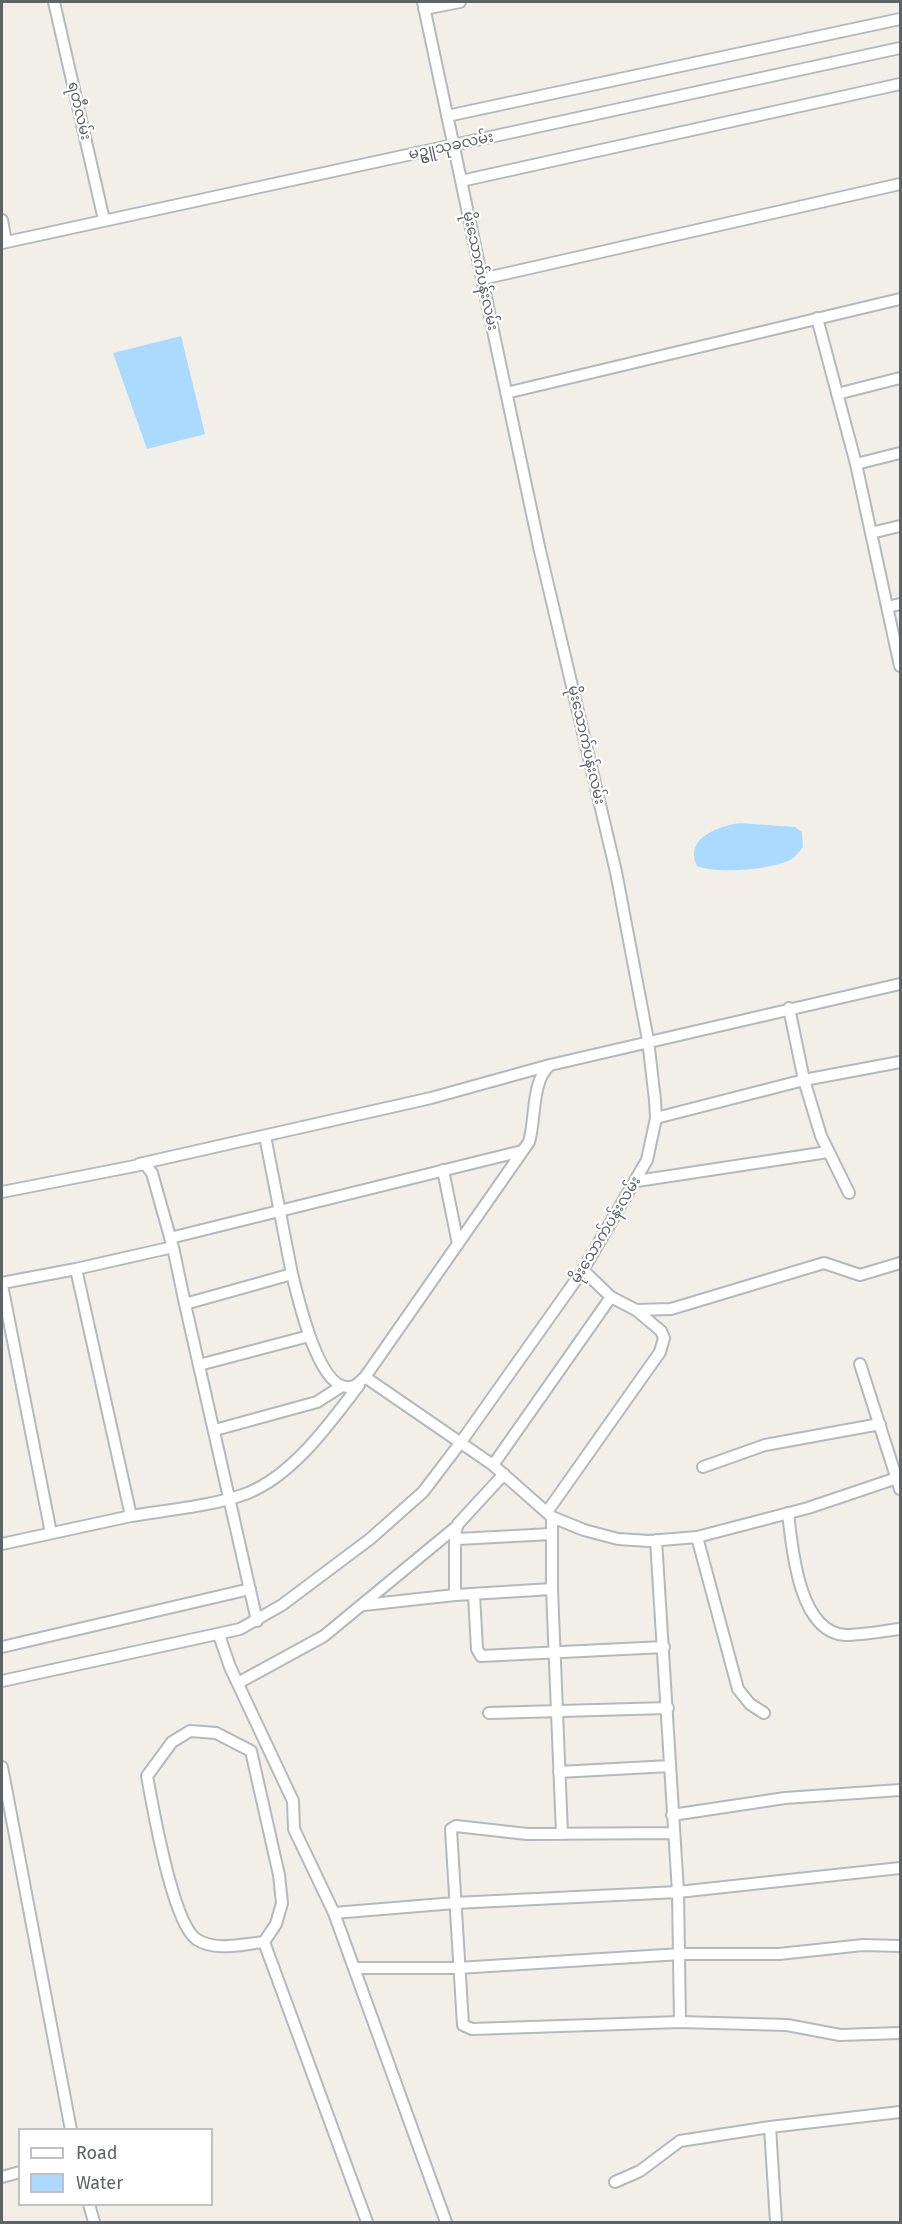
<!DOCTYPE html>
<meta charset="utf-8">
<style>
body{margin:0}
#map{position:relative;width:902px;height:2224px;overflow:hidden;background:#f1efe8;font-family:"Fira Sans",sans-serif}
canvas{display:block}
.frame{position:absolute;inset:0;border:3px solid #5f6368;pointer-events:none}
.legend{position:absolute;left:18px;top:2128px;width:195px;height:78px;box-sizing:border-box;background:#fff;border:2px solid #bfc1c3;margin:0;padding:8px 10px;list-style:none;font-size:18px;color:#5f6368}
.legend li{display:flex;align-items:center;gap:12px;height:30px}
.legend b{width:30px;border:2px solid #bfc1c3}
</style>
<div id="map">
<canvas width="902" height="2224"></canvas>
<div class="frame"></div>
<ul class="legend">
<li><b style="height:8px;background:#fff"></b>Road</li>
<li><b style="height:16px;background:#aadaff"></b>Water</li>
</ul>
</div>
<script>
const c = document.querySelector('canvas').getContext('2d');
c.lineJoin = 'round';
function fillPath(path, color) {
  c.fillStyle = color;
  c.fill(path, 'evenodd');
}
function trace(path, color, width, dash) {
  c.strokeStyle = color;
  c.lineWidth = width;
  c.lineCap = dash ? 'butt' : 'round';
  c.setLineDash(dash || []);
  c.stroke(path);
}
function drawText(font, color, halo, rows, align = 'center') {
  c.font = font + ' "Fira Sans","Noto Sans Myanmar",sans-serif';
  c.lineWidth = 4.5;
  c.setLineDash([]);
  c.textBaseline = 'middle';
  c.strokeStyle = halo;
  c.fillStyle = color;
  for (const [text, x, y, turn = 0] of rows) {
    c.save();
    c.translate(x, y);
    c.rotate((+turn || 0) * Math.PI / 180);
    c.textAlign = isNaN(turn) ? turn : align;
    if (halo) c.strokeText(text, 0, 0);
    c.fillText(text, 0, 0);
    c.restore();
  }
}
const water = new Path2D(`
 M 181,336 L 205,434 L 147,449 L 113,353 Z
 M 739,823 L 795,827 L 802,832 L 803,847 C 799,852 795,857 790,860 C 770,870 716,874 697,866 C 684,837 719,827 739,823 Z`);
const minor = new Path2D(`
 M 54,2 L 104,220
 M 424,9 L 460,2
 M 447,116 L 900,19
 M 461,181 L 900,84
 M 2,220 L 6,242
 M 2,243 L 900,48
 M 482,279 L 900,184
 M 817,318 L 856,464 L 900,666
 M 506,393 L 900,299
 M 837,394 L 900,378
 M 856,464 L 900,453
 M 871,533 L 900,526
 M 888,607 L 900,604
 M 900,984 L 550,1065 C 531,1081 536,1119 529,1142 L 365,1377 L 493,1465 L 552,1517 L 584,1530 L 618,1539 L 649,1541 L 697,1537 L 808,1508 L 900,1477
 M 789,1008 L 804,1080 L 900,1062
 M 656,1118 L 804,1080 L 821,1136 L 849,1193
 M 265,1136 L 292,1274
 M 139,1164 L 431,1098 L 550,1065
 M 443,1170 L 458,1244
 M 637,1181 L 828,1152
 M 2,1192 L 145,1164 L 152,1173 L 172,1244
 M 170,1238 L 522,1151
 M 76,1269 L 173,1247 L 185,1304 L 292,1274 C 298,1297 318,1391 350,1387 C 355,1387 361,1381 365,1377
 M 583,1270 L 611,1297 L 636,1310 L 671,1309 L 824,1263 L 860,1275 L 900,1263
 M 2,1283 L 76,1269 L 131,1516 L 2,1544
 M 2,1285 L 51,1533
 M 185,1304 L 257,1621
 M 860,1364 L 900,1489
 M 199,1365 L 309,1336
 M 215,1430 L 317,1402 L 342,1386
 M 493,1465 L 611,1297
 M 703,1467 L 765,1445 L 880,1424
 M 504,1474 L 458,1524 L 455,1533 L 458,1539 L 551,1534
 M 547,1512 L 660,1352 L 664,1338 L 661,1331 L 636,1310
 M 788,1513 C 792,1546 798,1632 845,1635 C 863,1635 883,1631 900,1629
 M 131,1516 C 167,1510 214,1506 248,1493 C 294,1474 330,1423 359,1385
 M 552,1517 L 552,1589 L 562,1834
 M 697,1537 L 738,1689 L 750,1704 L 764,1713
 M 656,1540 L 678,1892 L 680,2022
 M 455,1595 L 455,1533
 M 474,1595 L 477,1649 L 481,1656 L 664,1647
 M 364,1605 L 455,1595 L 552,1589
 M 219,1635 L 230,1667 L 293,1801 L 294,1829 L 334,1913 L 455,1903 L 678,1892 L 900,1868
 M 2,1647 L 250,1589
 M 2,1681 L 240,1629 L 282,1605 L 370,1539 L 423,1492 L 461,1442 L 583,1270 L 647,1160 L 656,1118 L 655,1100 L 648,1040 L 616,872 L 540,551 L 423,2
 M 238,1683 L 324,1636 L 456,1527
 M 489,1713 L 668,1708
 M 190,1731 L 216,1733 L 251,1751 L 279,1875 L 282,1903 L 276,1924 L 264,1942 C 243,1944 215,1952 196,1939 C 172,1921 153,1808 147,1776 L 172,1742 Z
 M 2,1767 L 71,2130
 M 559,1772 L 670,1766
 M 672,1815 L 785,1798 L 900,1790
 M 674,1833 L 527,1834 L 456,1826 L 451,1829 L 463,2025 L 472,2029 L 680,2022 L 787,2025 L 840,2035 L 900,2033
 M 334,1913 L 446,2222
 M 264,1942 L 367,2222
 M 354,1968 L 458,1968 L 681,1954 L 779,1954 L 863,1945 L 900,1946
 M 2,2177 L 20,2172
 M 615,2182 L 640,2171 L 680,2141 L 770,2127
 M 89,2204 L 94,2222
 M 776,2222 L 770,2127 L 900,2112`);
const streetNames = [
 ["ရတီလမ်း",79,111,77],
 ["မဥ္ဇူသုခလမ်း",451,146,-12],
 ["မိုးသောက်ပန်းလမ်း",480,271,78],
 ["မိုးသောက်ပန်းလမ်း",586,745,77],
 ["မိုးသောက်ပန်းလမ်း",606,1230,-59]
];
fillPath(water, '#aadaff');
trace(minor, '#b5b8bc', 14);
trace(minor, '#fff', 10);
drawText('15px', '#5f6368', '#fff', streetNames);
</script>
